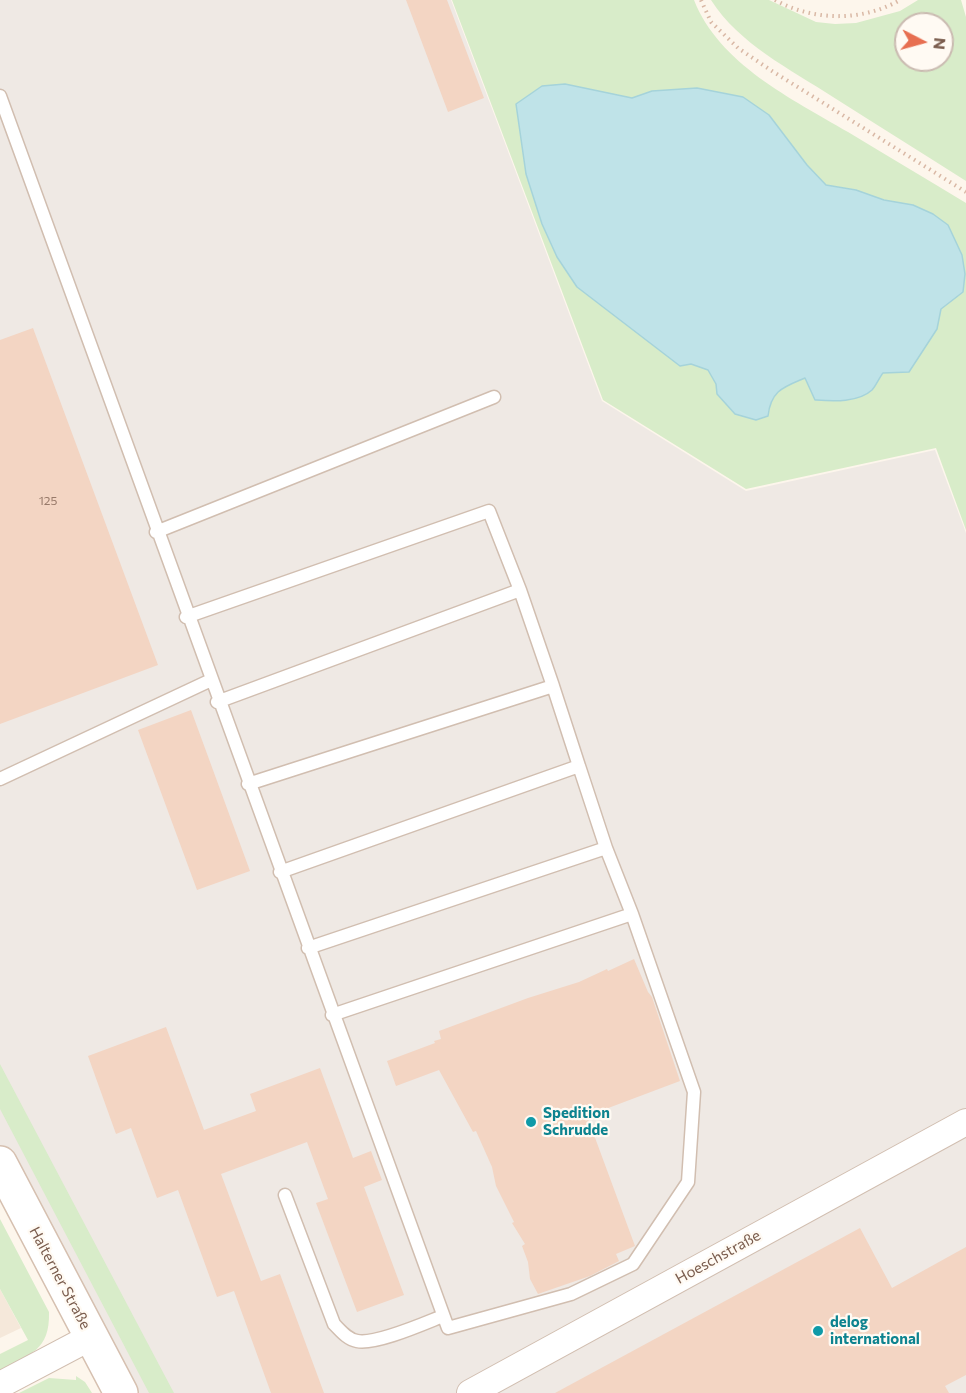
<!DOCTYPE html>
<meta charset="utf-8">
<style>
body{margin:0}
#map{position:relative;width:966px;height:1393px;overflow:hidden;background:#fdf6ec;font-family:Commissioner,sans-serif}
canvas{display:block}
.north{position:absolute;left:894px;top:12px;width:60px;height:60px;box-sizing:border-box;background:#fffaf3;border:2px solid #cabbb1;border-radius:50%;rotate:96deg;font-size:16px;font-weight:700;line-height:24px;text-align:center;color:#7a5c4d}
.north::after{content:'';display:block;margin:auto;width:21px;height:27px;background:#e76f51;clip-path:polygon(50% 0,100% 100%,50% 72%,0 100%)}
</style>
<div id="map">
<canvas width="966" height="1393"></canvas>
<div class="north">N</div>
</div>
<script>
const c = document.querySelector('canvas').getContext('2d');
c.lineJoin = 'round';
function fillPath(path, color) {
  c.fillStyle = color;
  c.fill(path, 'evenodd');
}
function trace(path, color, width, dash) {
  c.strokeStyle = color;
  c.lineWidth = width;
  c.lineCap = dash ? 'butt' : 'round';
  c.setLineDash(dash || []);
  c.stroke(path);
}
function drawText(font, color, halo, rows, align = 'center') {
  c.font = font + ' Commissioner,sans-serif';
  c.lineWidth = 4.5;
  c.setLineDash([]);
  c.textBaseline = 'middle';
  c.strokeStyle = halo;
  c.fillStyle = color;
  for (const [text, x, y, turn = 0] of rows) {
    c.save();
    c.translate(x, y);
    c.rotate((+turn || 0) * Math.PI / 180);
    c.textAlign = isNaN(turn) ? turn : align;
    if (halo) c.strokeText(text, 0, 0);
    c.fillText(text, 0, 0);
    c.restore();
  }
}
const residential = new Path2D(`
 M 0,1289 L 21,1328 L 0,1338 Z`);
const industrial = new Path2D(`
 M 0,0 L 451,0 L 602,401 L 746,491 L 935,450 L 966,533 L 966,1393 L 121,1393 L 0,1163 Z`);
const green = new Path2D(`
 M 452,0 L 694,0 C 719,64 792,99 848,132 C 887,156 927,179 966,203 L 966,530 L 936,448 L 746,489 L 603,400 ZM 565,84 L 632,98 L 652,91 L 769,115 L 807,165 L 826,185 L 856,190 L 884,200 L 913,205 L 941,309 L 937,329 L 883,373 L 872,390 L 805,377 L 779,389 L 769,406 L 768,416 L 756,420 L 735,414 L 717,394 L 716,384 L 708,370 L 691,364 L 557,257 L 542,224 L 526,174 L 542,86 Z
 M 711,0 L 769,0 L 816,22 L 835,24 L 856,23 L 900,11 L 918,0 L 961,0 L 966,17 L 966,181 C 922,153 877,125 833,97 C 790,69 739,44 711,0 ZM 906,24 L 942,24 L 942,60 L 906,60 Z
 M 0,1064 L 174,1393 L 149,1393 L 0,1109 Z
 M 0,1219 L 49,1312 C 50,1351 30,1354 0,1370 L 0,1354 L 28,1340 L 0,1289 Z
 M 76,1376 L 85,1382 L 92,1393 L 19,1393 L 49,1378 L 76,1380 Z`);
const water = new Path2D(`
 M 565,84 L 632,98 L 652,91 L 697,88 L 743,97 L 769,115 L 807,165 L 826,185 L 856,190 L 884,200 L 913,205 L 933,214 L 948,225 L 962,255 L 965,274 L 963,292 L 941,309 L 937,329 L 909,372 L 883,373 C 879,378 876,386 872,390 C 858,403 832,401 815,400 L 805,378 C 784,387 771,390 768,416 L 756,420 L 735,414 L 717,394 L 716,384 L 708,370 L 691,364 L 680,366 L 577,287 L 557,257 L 542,224 L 526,174 L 516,104 L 542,86 Z`);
const building = new Path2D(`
 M 406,0 L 447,0 L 484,98 L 448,112 Z
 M 33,328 L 158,665 L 0,724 L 0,340 Z
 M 191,710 L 250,871 L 197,890 L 138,730 Z
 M 634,959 L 648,992 L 652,997 L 680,1081 L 587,1116 L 635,1246 L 616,1254 L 619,1261 L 590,1276 L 538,1294 L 530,1279 L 528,1262 L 522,1246 L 525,1244 L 512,1223 L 514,1222 L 496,1186 L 492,1167 L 476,1131 L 473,1132 L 439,1070 L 396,1086 L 387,1061 L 435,1043 L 434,1041 L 441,1039 L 439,1031 L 528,998 L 579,982 L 607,969 L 608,971 Z
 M 166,1027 L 204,1130 L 256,1111 L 250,1094 L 320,1068 L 353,1158 L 371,1151 L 382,1180 L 364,1187 L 404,1295 L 357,1312 L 316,1203 L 328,1199 L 307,1142 L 221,1174 L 261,1281 L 280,1274 L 324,1393 L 271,1393 L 234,1291 L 217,1297 L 178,1190 L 157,1198 L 131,1128 L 116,1134 L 88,1056 Z
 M 860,1228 L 892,1288 L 966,1247 L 966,1375 L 945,1386 L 949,1393 L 555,1393 Z`);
const path = new Path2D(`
 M 701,0 L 711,22 L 738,48 L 772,71 L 966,192
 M 775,0 C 813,21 862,22 900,0`);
const lane = new Path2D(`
 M 0,96 C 147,507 296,918 448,1328 L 571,1294 L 633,1264 L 688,1182 L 694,1092 L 632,914 L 332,1015
 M 156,532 L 494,397
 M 186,617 L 489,511 L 520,590
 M 217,702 L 520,590 L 553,686
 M 0,779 L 209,681
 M 248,784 L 553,686 L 579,766
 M 280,872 L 579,766 L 606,848
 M 308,948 L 606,848 L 632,914
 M 285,1195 L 334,1324 C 341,1331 347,1339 357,1341 C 376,1345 425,1323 443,1316`);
const street = new Path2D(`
 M 0,1385 L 91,1337
 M 470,1393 L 966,1122`);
const secondary = new Path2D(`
 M 0,1163 L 121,1393`);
const markers = [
 [531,1122,6,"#0f9aa8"],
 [818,1331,6,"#0f9aa8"]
];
const numberNames = [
 ["125",48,501]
];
const cultureNames = [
 ["Spedition",543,1113],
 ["Schrudde",543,1130],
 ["delog",830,1322],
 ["international",830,1339]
];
const streetNames = [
 ["Hoeschstraße",718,1257,-29],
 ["Halterner Straße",60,1278,62]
];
fillPath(residential, '#f5e8da');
fillPath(industrial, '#efe9e4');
fillPath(green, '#d8ecc9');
fillPath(water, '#bfe3e8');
trace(water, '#a5d3da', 1.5);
fillPath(building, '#f3d5c3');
trace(lane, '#d1beb0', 15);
trace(street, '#d1beb0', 28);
trace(secondary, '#d6c0b0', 36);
trace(path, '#d9b8a5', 4, [1.5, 4.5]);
trace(lane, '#fff', 12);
trace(street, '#fff', 26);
trace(secondary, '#fff', 33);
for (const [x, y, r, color] of markers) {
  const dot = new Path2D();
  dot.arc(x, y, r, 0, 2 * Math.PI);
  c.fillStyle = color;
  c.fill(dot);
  trace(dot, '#fffaf3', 2);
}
drawText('12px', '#987a6a', null, numberNames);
drawText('bold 15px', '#0d838f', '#fffaf3', cultureNames, 'left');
drawText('15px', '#7a5c4d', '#fffaf3', streetNames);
</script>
